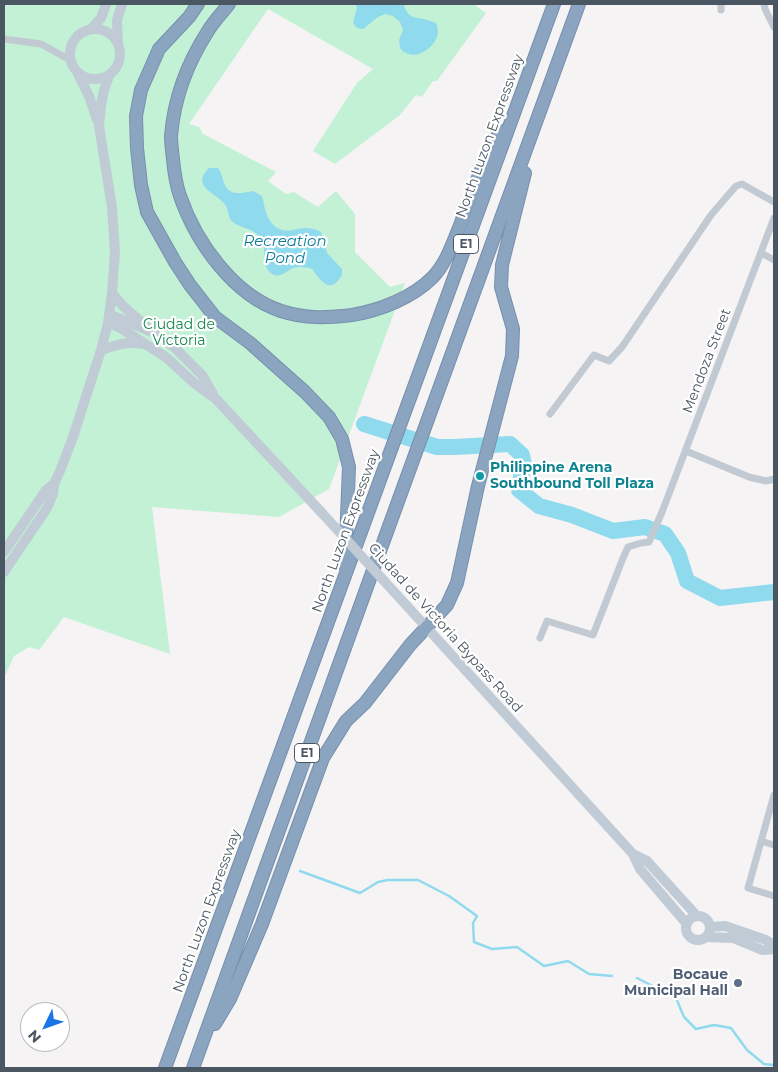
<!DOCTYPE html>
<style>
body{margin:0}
#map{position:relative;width:778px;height:1072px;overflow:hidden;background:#f5f3f3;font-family:Montserrat,sans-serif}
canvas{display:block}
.frame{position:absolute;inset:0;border:5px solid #4a5661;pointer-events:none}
.north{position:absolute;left:20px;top:1002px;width:50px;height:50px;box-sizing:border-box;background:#fff;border:1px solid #b7bbc0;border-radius:50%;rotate:228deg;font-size:14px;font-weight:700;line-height:20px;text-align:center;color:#4a5661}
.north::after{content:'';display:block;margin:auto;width:18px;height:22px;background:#1a73e8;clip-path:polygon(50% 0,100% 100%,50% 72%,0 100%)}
</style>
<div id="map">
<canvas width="778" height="1072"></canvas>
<div class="frame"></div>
<div class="north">N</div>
</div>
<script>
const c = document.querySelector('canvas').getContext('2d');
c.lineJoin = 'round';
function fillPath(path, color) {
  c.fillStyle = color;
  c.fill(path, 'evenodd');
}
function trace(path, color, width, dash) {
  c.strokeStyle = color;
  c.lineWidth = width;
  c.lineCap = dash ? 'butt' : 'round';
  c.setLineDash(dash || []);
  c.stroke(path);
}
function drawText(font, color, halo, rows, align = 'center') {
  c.font = font + ' Montserrat,sans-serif';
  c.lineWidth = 4.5;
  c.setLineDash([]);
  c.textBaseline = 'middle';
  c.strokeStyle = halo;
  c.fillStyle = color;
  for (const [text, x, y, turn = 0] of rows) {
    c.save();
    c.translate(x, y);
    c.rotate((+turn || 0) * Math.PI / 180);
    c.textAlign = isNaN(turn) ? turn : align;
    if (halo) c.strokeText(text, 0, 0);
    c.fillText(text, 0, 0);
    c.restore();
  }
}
const green = new Path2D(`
 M 4,4 L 473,4 L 486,13 L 437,81 L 433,81 L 422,97 L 416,95 L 400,115 L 335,164 L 313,151 L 357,83 L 373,69 L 268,9 L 189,124 L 199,127 L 203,134 L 276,172 L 268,181 L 286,194 L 294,192 L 318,207 L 336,191 L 355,214 L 355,252 L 390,287 L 405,283 L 329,489 L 279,517 L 152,507 L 170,654 L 64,617 L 39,650 L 29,647 L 14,656 L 4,678 Z`);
const water = new Path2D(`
 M 355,4 L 406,4 L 404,6 C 409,18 413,17 424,19 C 428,20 432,22 436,23 C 437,26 438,28 438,31 C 438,45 419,60 406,53 C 403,52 402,50 400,48 L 399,40 L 403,30 L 400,22 L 393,16 L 385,14 L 378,17 L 363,29 L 357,28 L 353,23 L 357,7 Z
 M 209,168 L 218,168 C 222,173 222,177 224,183 C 229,197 242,193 253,191 L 262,196 C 264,203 265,213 269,219 C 282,241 298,224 313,229 C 316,229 318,231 321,232 L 327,253 L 342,269 L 342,275 C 330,295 322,282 312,269 C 306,267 300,266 293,268 C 286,271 280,279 272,274 C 260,267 269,246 258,235 C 249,227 241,228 234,223 C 228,219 229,212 226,206 C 219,193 189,188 209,168 Z`);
const stream = new Path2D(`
 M 300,871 L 360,893 L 378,882 L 388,880 L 418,880 L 449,896 L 477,916 L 473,923 L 474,942 L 492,949 L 517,947 L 544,966 L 568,961 L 589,974 L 612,976
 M 637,978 L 676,998 L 684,1017 L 696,1029 L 714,1025 L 731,1028 L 747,1050 L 764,1064 L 774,1065`);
const river = new Path2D(`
 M 364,424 L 437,447 L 455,447 L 510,444 L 522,455 L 524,465 L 521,477 L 519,490 L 539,506 L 572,515 L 613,531 L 645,527 L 665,534 L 678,553 L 687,581 L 720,598 L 774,592`);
const minor = new Path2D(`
 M 764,4 L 765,9 L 774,27
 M 721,10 L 721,4
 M 4,39 L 41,44 L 70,60
 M 761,253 L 774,260
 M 550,414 L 594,355 L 609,361 L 622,347 L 711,215 L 736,186 L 742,184 L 774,202
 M 686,451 L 749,477 L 766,481 L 774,479
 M 540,638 L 547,621 L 593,635 L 623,558 L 628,547 L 641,543 L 649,542 L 662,512 L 774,218
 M 774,795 L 748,888 L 774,896
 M 761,841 L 774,845`);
const secondary = new Path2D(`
 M70 54a25 25 0 1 1 50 0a25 25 0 1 1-50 0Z
 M 91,29 L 101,18 L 106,4
 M 118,43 L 117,20 L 122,4
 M 78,74 L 89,96 L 97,120
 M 112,293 L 122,305 L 147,327
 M 109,314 L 154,333 L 175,348 L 202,375 L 213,394
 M 108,323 L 119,327 L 167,358 L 194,383 L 216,399 L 322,513
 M 101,350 C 116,345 127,341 143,344
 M 4,552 L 46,490 L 54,484
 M 4,572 L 47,508 L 53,494 L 54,484 L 60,471 L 73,437 L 101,350 L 108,323 L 112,293 L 115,252 L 112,207 L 99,126 L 101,105 L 104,90 L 109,76
 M 407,606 L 633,854 L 640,869 L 686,923
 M 633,854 L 647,861 L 696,915
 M686 928a12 12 0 1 1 24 0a12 12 0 1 1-24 0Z
 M 710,927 L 725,926 L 766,940 L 774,945
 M 706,937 L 733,938 L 762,950 L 774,949`);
const motorway = new Path2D(`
 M 198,4 L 189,17 L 159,49 L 141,90 L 136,116 L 137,148 L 141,185 L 147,212 L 175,262 L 190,285 L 215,317 L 250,343 L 305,392 L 329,417 L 342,439 L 349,467 L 345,566
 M 229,4 C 222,13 214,21 208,31 C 188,62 174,99 171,136 C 171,143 172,151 173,159 C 174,171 176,184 180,196 C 196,242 233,295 281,311 C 306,319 327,318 352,315 C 381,310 412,298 433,277 C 446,263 452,245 459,228 C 466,208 474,187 482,168 C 487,155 494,143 500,131
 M 215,1024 L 230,999 L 262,924 L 323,758 L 346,721 L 365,703 L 410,645 L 447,605 L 457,583 L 478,486 L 512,356 L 513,329 L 501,287 L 502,265 L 525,173
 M 165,1068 L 554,4
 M 193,1068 L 368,584 L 579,4`);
const secondaryBridge = new Path2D(`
 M 322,513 L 407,606`);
const markers = [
 [480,476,5,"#0f9aa8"],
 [738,983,5,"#5c6f8a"]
];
const shields = [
 [466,244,25],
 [307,753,25]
];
const shieldNames = [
 ["E1",466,244],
 ["E1",307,753]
];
const streetNames = [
 ["North Luzon Expressway",490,136,-70],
 ["Mendoza Street",707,361,-69],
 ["North Luzon Expressway",346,531,-70],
 ["Ciudad de Victoria Bypass Road",445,628,48],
 ["North Luzon Expressway",207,911,-70]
];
const parkNames = [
 ["Ciudad de",179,325],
 ["Victoria",179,341]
];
const cultureNames = [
 ["Philippine Arena",490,468],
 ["Southbound Toll Plaza",490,484]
];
const serviceNames = [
 ["Bocaue",728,975],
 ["Municipal Hall",728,991]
];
const waterNames = [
 ["Recreation",285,242],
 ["Pond",285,259]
];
fillPath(green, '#c3f1d5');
fillPath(water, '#90daee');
trace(stream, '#90daee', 2.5);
trace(river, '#90daee', 16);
trace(motorway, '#7690ad', 14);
trace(minor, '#c1cad2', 7);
trace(secondary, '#c1cbd6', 10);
trace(motorway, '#8ba5c1', 12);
trace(secondaryBridge, '#c1cbd6', 10);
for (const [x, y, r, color] of markers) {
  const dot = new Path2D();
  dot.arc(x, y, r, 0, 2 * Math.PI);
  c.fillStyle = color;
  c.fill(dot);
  trace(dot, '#fff', 2);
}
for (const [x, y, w] of shields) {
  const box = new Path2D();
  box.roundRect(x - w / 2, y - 9.5, w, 19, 4);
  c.fillStyle = '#fff';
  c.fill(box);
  trace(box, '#4a5661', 1);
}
drawText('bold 12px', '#4a5661', null, shieldNames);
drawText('14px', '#4a5661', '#fff', streetNames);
drawText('14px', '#17864f', '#fff', parkNames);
drawText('bold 14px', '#0d838f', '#fff', cultureNames, 'left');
drawText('bold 14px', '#4e5e75', '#fff', serviceNames, 'right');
drawText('italic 15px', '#0c7c9b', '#fff', waterNames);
</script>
